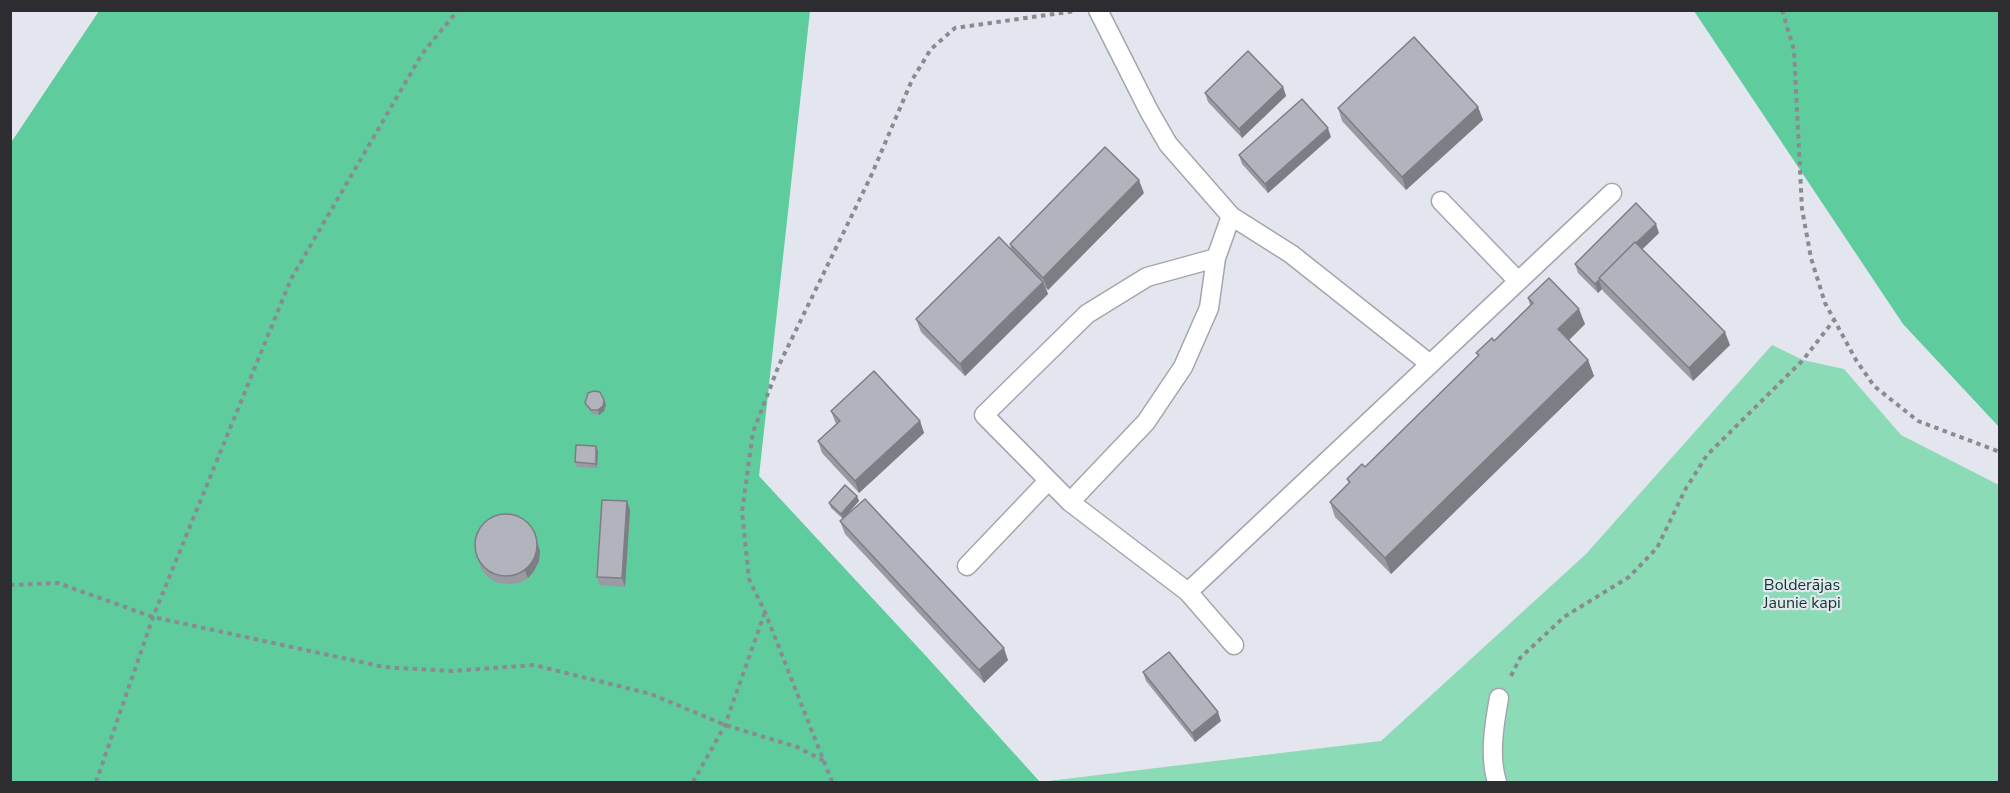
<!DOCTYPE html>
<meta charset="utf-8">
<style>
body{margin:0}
#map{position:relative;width:2010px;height:793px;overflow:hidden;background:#e4e6ef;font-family:"Nunito Sans",sans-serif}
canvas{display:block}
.frame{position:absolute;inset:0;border:12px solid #2d2d31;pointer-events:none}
</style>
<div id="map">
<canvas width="2010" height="793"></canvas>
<div class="frame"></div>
</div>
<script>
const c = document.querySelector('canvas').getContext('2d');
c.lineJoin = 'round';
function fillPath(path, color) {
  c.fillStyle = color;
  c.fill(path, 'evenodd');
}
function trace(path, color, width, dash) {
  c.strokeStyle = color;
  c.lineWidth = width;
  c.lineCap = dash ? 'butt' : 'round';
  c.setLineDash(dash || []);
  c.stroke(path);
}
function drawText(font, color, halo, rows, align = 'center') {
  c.font = font + ' "Nunito Sans",sans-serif';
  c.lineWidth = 4.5;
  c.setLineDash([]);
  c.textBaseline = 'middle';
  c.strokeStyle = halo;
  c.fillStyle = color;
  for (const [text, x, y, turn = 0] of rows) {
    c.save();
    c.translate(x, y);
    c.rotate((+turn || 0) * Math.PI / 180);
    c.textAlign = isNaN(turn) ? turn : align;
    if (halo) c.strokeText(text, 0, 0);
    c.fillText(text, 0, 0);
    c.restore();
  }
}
const green = new Path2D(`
 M 1772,345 L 1803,360 L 1844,369 L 1901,435 L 1999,485 L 1999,782 L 1040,782 L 1381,741 L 1586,554 Z`);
const forest = new Path2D(`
 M 99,11 L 810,11 L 759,476 L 926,656 L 1040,782 L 11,782 L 10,144 Z
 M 1694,11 L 1999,11 L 1999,427 L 1903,324 Z`);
const path = new Path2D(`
 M 1782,10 L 1794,50 L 1802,209 L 1811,258 L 1825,303 L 1856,360 L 1874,386 L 1918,421 L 2000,452
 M 10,585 L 58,583 L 153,617 L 384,667 L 452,671 L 534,665 L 651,694 L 725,725 L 797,747 L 824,761
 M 1511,676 L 1520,658 L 1564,617 L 1629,577 L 1657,548 L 1685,490 L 1707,455 L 1803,360 L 1834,320
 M 96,782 L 153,617 L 291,279 L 422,54 L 458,10
 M 693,782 L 725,725 L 765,612
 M 832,782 L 765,612 L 749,579 L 742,512 L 753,432 L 779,365 L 871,176 L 912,80 L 931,49 L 955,28 L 1075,11`);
const service = new Path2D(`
 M 1098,10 L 1149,111 L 1168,144 L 1231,216 L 1291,254 L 1430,364
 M 1441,201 L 1518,281
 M 1216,258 L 1147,277 L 1087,314 L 984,415 L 1070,502 L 1188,592 L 1234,645
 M 1070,502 L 1146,422 L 1183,367 L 1209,308 L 1216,258 L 1231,216
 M 967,566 L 1048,481
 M 1188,592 L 1612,193
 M 1497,782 C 1489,757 1494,725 1499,698`);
const wall = new Path2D(`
 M 1283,87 L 1286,96 L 1242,138 L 1208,102 L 1205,93 Z
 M 1478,107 L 1483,120 L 1406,190 L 1342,121 L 1338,108 Z
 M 1331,137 L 1268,193 L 1242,164 L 1239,155 Z
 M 1144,193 L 1048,290 L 1046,288 L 1048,294 L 965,376 L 921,332 L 916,319 L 1011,249 L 1010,244 Z
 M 1659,233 L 1642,249 L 1730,345 L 1693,381 L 1603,291 L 1602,289 L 1598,293 L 1578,273 L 1575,264 Z
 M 1528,298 L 1585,324 L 1569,340 L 1588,360 L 1594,376 L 1391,574 L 1335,517 L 1330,502 L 1349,483 L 1347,479 L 1365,467 L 1478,356 L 1476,353 L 1494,341 L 1530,305 Z
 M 585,403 L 606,405 L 604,411 L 599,415 L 592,414 L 587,407 Z
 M 831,411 L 920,421 L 924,433 L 859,493 L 822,453 L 818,441 L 836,424 Z
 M 596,446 L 598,451 L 597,468 L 577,467 L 575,462 Z
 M 857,496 L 859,501 L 843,519 L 831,508 L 829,503 Z
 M 630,510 L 625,587 L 600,585 L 597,577 Z
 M 840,521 L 1008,660 L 984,683 L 845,534 Z
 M 534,533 L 540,551 L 539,561 L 534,571 L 528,578 L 519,583 L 508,584 L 498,583 L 489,578 L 482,570 L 475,551 Z
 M 1143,672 L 1221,721 L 1195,742 L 1146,681 Z`);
const shadedWall = new Path2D(`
 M 1283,87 L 1286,96 L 1242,138 L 1239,129 Z
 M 1478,107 L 1483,120 L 1406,190 L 1402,177 Z
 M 1328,128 L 1331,137 L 1268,193 L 1265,184 Z
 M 1139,180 L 1144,193 L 1048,290 L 1043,278 Z
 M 1656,224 L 1659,233 L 1606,285 L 1600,279 Z
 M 1599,280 L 1602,289 L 1598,293 L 1595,284 Z
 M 1043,282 L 1048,294 L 965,376 L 960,364 Z
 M 1579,309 L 1585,324 L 1564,345 L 1558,329 Z
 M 1725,332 L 1730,345 L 1693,381 L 1689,368 Z
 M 1588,360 L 1594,376 L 1391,574 L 1385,558 Z
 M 604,400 L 606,405 L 604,411 L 599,415 L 598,410 Z
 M 920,421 L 924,433 L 859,493 L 855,481 Z
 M 596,446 L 598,451 L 597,468 L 596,464 Z
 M 857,496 L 859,501 L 843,519 L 841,514 Z
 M 627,501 L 630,510 L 625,587 L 622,578 Z
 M 534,533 L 540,551 L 539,561 L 534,571 L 528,578 L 524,569 Z
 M 1004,648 L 1008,660 L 984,683 L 979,670 Z
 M 1218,712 L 1221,721 L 1195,742 L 1192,733 Z`);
const building = new Path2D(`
 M 1414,37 L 1478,107 L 1402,177 L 1338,108 Z
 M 1248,51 L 1283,87 L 1239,129 L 1205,93 Z
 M 1302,99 L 1328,128 L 1265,184 L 1239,155 Z
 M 1105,147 L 1139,180 L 1043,278 L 1010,244 Z
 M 1636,203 L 1656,224 L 1636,243 L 1635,242 L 1599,278 L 1600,279 L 1595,284 L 1575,264 Z
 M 999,237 L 1043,282 L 960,364 L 916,319 Z
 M 1635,242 L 1725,332 L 1689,368 L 1599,278 Z
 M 1549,278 L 1579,309 L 1558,329 L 1588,360 L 1385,558 L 1330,502 L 1350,482 L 1347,479 L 1362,464 L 1365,467 L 1479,355 L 1476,353 L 1492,338 L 1494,341 L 1533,303 L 1528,298 Z
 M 874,371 L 920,421 L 855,481 L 818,441 L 840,421 L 831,411 Z
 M 594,391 L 600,392 L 604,400 L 603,406 L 598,410 L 591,410 L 585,403 L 588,393 Z
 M 576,445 L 596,446 L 596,464 L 575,462 Z
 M 845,485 L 857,496 L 841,514 L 829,503 Z
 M 865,499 L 1004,648 L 979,670 L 840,521 Z
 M 602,500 L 627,501 L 622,578 L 597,577 Z
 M475 545a31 31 0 1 1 62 0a31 31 0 1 1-62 0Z
 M 1169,652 L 1218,712 L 1192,733 L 1143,672 Z`);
const parkNames = [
 ["Bolderājas",1802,586],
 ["Jaunie kapi",1802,604]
];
fillPath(green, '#8bdbb6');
fillPath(forest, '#5ecc9d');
trace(service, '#a4a6ae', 21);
trace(path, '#8a8b91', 4, [4.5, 4.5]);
trace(service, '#fff', 18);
fillPath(wall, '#999aa2');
fillPath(shadedWall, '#7d7d84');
fillPath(building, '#b2b3bc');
trace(building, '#7d7d84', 1.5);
drawText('16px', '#083a28', '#e4e6ef', parkNames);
</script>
